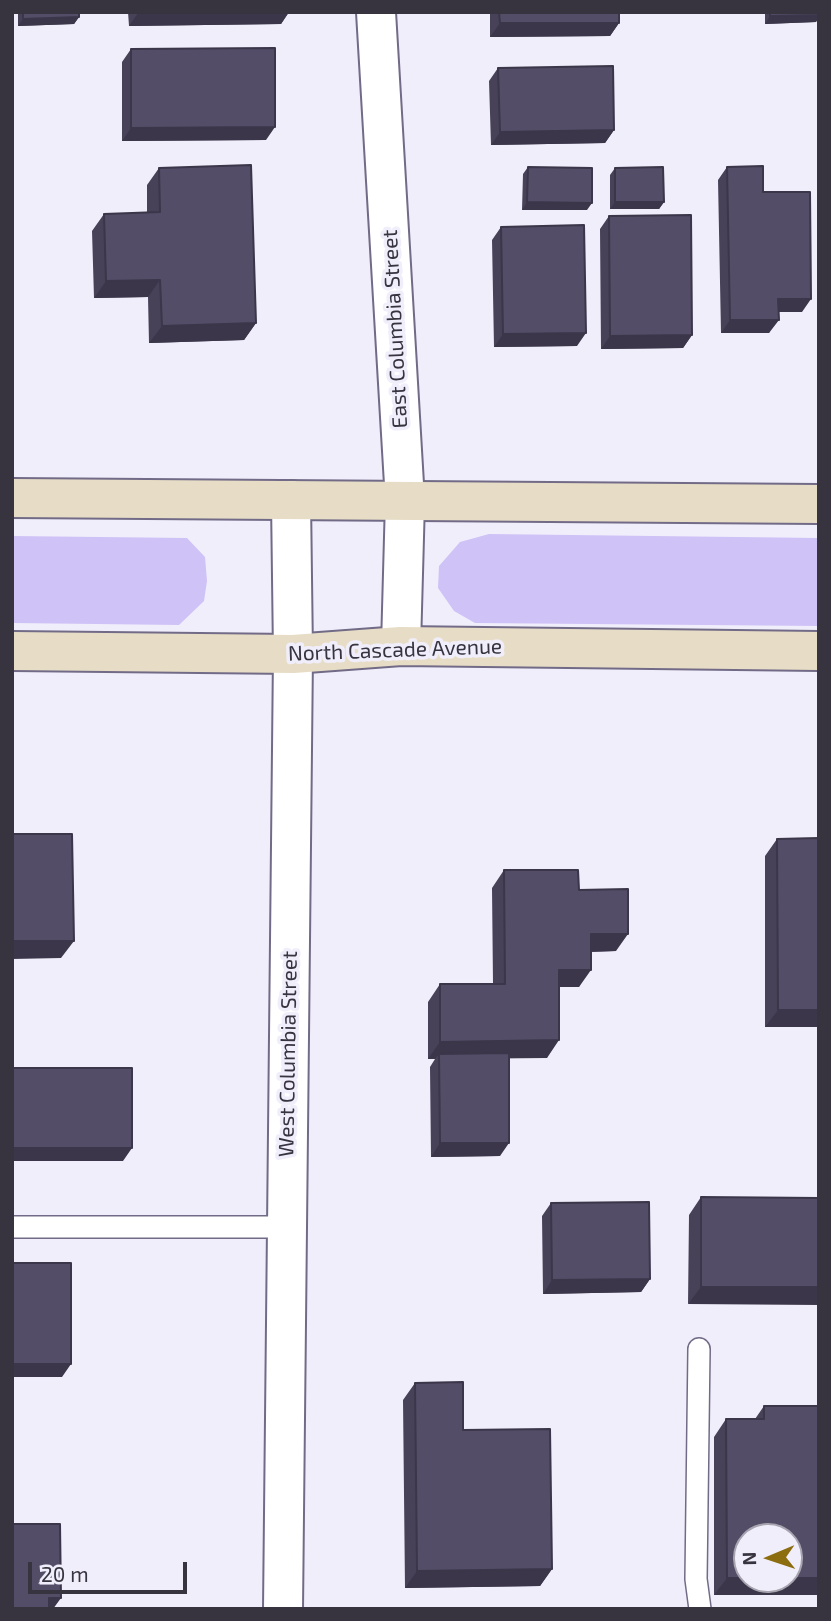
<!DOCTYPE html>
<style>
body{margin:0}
#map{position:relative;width:831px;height:1621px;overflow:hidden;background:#f1eefb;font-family:"Exo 2",sans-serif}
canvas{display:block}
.frame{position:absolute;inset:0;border:14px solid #373440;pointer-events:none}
.north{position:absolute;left:733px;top:1523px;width:70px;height:70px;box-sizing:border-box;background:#f1eefb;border:2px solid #a7a4b0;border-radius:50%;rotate:268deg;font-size:19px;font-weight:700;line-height:28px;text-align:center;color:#373440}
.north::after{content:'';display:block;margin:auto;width:24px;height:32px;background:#8c6d0f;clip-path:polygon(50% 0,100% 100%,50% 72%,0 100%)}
.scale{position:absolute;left:28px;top:1562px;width:159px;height:32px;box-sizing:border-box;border:4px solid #373440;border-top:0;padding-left:9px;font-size:21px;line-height:24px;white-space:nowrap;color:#373440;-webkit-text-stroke:5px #f1eefb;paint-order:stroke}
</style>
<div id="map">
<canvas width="831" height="1621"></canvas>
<div class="frame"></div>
<div class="north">N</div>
<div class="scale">20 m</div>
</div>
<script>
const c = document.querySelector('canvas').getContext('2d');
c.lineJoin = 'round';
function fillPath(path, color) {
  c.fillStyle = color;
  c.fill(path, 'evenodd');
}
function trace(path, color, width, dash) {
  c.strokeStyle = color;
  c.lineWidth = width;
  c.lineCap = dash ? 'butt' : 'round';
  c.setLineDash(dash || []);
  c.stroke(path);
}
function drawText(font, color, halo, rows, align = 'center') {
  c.font = font + ' "Exo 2",sans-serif';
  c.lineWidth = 7;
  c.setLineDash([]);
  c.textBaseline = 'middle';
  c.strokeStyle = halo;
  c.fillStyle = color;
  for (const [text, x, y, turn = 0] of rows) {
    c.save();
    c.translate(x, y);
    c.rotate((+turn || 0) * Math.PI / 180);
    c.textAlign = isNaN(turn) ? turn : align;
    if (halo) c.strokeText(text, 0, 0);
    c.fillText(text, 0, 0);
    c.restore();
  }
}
const green = new Path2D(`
 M 489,534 L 819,538 L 819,626 L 475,623 L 454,611 L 438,588 L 439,566 L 460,542 Z
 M 12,536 L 187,538 L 205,557 L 207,581 L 204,601 L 179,625 L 12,623 Z`);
const lane = new Path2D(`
 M 12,1227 L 286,1227
 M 699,1349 L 696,1579 L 700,1609`);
const street = new Path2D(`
 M 376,12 L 405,501 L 401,646
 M 283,1609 L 293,654 L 291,500`);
const secondary = new Path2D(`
 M 12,498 L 819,504
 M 12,651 L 293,654 L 401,646 L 819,651`);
const wall = new Path2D(`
 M 18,12 L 79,12 L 79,17 L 74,24 L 18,26 Z
 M 128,12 L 289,12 L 281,24 L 129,26 Z
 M 473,12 L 619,12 L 619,23 L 610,36 L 490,37 L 490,12 Z
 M 765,12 L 819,12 L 816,22 L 765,24 Z
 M 131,49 L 266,140 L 122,141 L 122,62 Z
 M 498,68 L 614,130 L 605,143 L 491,145 L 489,81 Z
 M 528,167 L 587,210 L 522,210 L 523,174 Z
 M 727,167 L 763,192 L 802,312 L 778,312 L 769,333 L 721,333 L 718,180 Z
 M 159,168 L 256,323 L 244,340 L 149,343 L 148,297 L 94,298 L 92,231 L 104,214 L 147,213 L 147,185 Z
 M 615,168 L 664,202 L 659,209 L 610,209 L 610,175 Z
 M 609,216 L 692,335 L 683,348 L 601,349 L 600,229 Z
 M 501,227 L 577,346 L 494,347 L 492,240 Z
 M 819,838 L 819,1027 L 765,1027 L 765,856 L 777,839 Z
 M 504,870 L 579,890 L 616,951 L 591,952 L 579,987 L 559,987 L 547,1058 L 509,1058 L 500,1156 L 431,1157 L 430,1067 L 435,1059 L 428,1059 L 428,1002 L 440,984 L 493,984 L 492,888 Z
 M 701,1197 L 819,1198 L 688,1304 L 689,1215 Z
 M 551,1203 L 650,1279 L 641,1292 L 543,1294 L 542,1216 Z
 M 415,1383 L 463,1430 L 552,1569 L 540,1586 L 405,1588 L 403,1400 Z
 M 764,1406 L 819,1406 L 819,1595 L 714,1595 L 714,1437 L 726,1419 L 755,1419 Z`);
const shadedWall = new Path2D(`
 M 289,12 L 281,24 L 129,26 L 138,13 Z
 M 819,15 L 819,18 L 816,22 L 765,24 L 770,16 Z
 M 79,17 L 74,24 L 18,26 L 23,19 Z
 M 500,23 L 619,23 L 610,36 L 490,37 Z
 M 275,127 L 266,140 L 122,141 L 131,128 Z
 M 614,130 L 605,143 L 491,145 L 500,132 Z
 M 527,202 L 592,203 L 587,210 L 522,210 Z
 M 615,202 L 664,202 L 659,209 L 610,209 Z
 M 160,280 L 148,297 L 94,298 L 106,281 Z
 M 778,299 L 811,299 L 802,312 L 769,312 Z
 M 730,320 L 779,320 L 769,333 L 721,333 Z
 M 256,323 L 244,340 L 149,343 L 162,326 Z
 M 586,333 L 577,346 L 494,347 L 503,334 Z
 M 692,335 L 683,348 L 601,349 L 610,336 Z
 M 591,934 L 628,934 L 616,951 L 579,952 Z
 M 12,941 L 74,941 L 61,958 L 12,959 Z
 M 559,970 L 591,970 L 579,987 L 547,987 Z
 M 778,1010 L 819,1010 L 819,1027 L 765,1027 Z
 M 559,1040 L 547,1058 L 439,1059 L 439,1054 L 435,1059 L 428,1059 L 440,1042 Z
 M 440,1143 L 509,1143 L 500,1156 L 431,1157 Z
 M 12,1148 L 132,1148 L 123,1161 L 12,1161 Z
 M 650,1279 L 641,1292 L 543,1294 L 552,1280 Z
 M 701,1287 L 819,1287 L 819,1305 L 688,1304 Z
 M 12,1364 L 71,1364 L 62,1377 L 12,1377 Z
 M 552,1569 L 540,1586 L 405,1588 L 417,1571 Z
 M 727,1578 L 747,1578 L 747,1579 L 819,1578 L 819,1595 L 714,1595 Z
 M 49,1598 L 61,1598 L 53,1609 L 42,1609 Z`);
const building = new Path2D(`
 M 23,12 L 79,12 L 79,17 L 23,19 Z
 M 499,12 L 619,12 L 619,23 L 500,23 Z
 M 770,12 L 819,12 L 819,15 L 770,16 Z
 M 275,48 L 275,127 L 131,128 L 131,49 Z
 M 613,66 L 614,130 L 500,132 L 498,68 Z
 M 251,165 L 256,323 L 162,326 L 160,280 L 106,281 L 104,214 L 160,212 L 159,168 Z
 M 763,166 L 763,192 L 810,192 L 811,299 L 778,299 L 779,320 L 730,320 L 727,167 Z
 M 528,167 L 592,168 L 592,203 L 527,202 Z
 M 663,167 L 664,202 L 615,202 L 615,168 Z
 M 691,215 L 692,335 L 610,336 L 609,216 Z
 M 584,225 L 586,333 L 503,334 L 501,227 Z
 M 12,834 L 72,834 L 74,941 L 12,941 Z
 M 819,838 L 819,1010 L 778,1010 L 777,839 Z
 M 504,870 L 578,870 L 579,890 L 628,889 L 628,934 L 591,934 L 591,970 L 559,970 L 559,1040 L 440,1042 L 440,984 L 505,984 Z
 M 509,1053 L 509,1143 L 440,1143 L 439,1054 Z
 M 12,1068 L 132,1068 L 132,1148 L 12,1148 Z
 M 701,1197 L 819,1198 L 819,1287 L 701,1287 Z
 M 649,1202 L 650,1279 L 552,1280 L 551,1203 Z
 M 12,1263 L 71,1263 L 71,1364 L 12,1364 Z
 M 463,1382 L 463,1430 L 550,1429 L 552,1569 L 417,1571 L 415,1383 Z
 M 764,1406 L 819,1406 L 819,1578 L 789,1578 L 789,1537 L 747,1537 L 747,1578 L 727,1578 L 726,1419 L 764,1419 Z
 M 12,1524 L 60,1524 L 61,1598 L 49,1598 L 49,1609 L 12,1609 Z`);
const streetNames = [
 ["East Columbia Street",395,329,-93],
 ["North Cascade Avenue",395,650,-2],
 ["West Columbia Street",288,1054,-89]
];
fillPath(green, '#cfc2f6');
trace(lane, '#726b87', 24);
trace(street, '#726b87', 42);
trace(secondary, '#726b87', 42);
trace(lane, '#fff', 21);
trace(street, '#fff', 38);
trace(secondary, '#e7ddc6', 38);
fillPath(wall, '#484259');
fillPath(shadedWall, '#3b3649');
fillPath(building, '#544d68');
trace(building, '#3b3649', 2);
drawText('21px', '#373440', '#f1eefb', streetNames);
</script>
